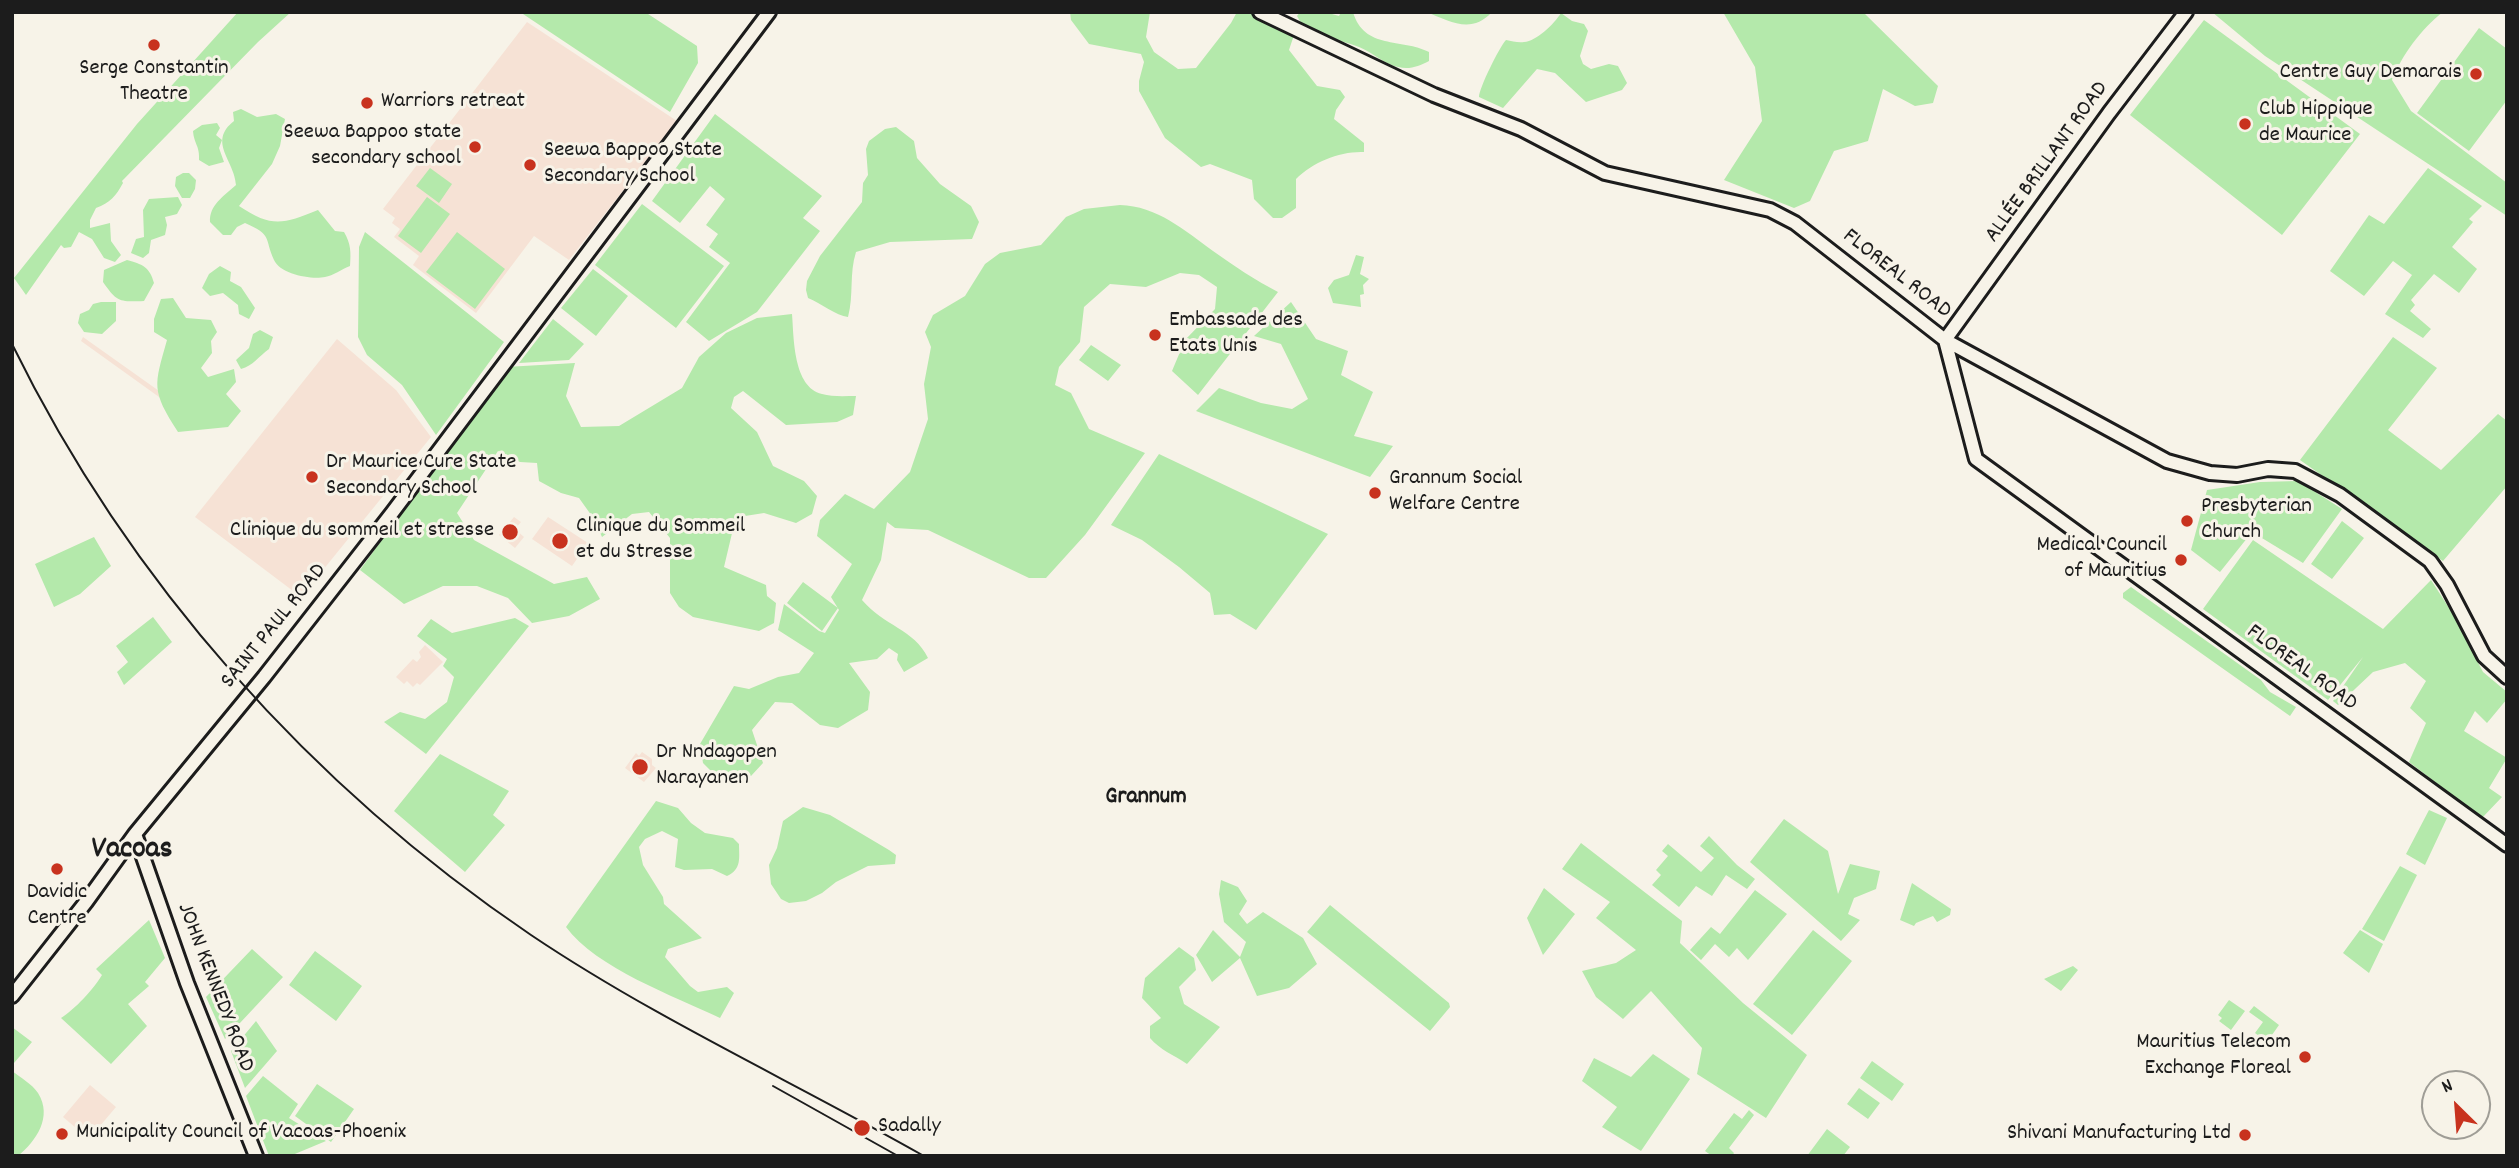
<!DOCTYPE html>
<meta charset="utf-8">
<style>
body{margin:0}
#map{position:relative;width:2519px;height:1168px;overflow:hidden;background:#f7f3e8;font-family:Dekko,sans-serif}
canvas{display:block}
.frame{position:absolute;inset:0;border:14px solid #1c1c1c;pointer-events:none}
.north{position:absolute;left:2421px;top:1070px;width:70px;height:70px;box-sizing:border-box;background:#f7f3e8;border:2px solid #9f9d96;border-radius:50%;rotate:335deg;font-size:19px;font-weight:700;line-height:28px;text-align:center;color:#1c1c1c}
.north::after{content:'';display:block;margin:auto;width:24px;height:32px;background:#c8321e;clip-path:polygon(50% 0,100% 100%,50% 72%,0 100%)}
</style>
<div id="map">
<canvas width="2519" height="1168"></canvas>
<div class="frame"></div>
<div class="north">N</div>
</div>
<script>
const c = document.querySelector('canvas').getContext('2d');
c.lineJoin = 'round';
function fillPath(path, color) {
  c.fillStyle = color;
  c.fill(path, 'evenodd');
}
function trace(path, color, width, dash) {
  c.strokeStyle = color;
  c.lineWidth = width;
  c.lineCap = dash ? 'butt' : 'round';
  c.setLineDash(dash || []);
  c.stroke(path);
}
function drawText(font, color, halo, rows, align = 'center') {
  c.font = font + ' Dekko,sans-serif';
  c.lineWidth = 6;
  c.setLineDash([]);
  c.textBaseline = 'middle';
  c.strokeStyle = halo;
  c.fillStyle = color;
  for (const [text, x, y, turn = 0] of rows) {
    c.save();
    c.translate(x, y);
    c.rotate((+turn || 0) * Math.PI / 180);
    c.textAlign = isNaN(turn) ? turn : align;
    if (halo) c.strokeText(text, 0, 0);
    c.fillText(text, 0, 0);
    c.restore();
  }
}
const built = new Path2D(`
 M 527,22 L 677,121 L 569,260 L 534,236 L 476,313 L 413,265 L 419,256 L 394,237 L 400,229 L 392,223 L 395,218 L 383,209 Z
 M 83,337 L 176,403 L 173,407 L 81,341 Z
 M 337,339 L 396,390 L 431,437 L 301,597 L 195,517 Z
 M 514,517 L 521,522 L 515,529 L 524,537 L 515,548 L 499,535 Z
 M 548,517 L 588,543 L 572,566 L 532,539 Z
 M 425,645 L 443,662 L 420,685 L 417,683 L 413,687 L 407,681 L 404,684 L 396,677 L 413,659 L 417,662 L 421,657 L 419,652 Z
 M 642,752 L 652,759 L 652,765 L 656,768 L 644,782 L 625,768 L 636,753 L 639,756 Z
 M 90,1085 L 116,1107 L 89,1139 L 63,1117 Z`);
const green = new Path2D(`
 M 238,12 L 291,12 L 258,42 L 122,181 L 123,183 C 116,196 110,203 96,208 L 90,220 L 90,228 L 110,223 L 111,241 L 121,255 L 115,262 L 104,258 L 92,239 L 79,232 L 71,247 L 64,248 L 61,245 L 26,295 L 14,278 L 137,124 Z
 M 520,12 L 645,12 L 697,46 L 698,63 L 670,112 Z
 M 1070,12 L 1150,12 L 1146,37 L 1154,52 L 1178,69 L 1196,68 L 1231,23 L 1237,12 L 1252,12 L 1294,35 L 1289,50 L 1317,86 L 1340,90 L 1345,97 L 1336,110 L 1334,119 L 1364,143 L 1364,152 C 1340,151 1313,162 1296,179 L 1296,208 L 1282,218 L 1273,218 L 1254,199 L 1252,180 L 1210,164 L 1201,167 L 1165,138 L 1139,91 L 1139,81 L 1144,62 L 1141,54 L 1089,44 L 1071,20 Z
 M 1300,12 L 1325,12 L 1339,16 L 1341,12 L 1353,12 C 1364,50 1402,38 1429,52 L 1429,61 C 1419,66 1410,70 1398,67 C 1384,64 1372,52 1359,47 C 1338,38 1308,39 1297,16 Z
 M 1426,12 L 1492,12 C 1471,35 1450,21 1426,12 Z
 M 1723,12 L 1863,12 L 1938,86 L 1933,103 L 1915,106 L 1883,89 L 1868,141 L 1834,151 L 1810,201 L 1794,208 L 1724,180 L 1762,121 L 1755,67 Z
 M 2212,12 L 2443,12 C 2421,29 2402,55 2392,80 L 2411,111 L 2507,183 L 2507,216 L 2265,56 Z
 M 1561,13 L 1572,21 L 1584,24 L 1588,31 L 1580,56 L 1583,64 L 1591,69 L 1609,64 L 1618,66 L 1627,83 L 1622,90 L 1586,102 L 1555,73 L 1537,69 L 1503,108 L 1479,97 C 1479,88 1500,46 1506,40 C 1512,41 1518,43 1524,42 C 1537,41 1554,24 1561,13 Z
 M 2204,20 L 2360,134 L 2282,235 L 2130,115 Z
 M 2479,28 L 2507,49 L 2507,100 L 2469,151 L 2417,113 Z
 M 241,109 L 257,117 L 276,114 L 285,119 L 280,146 L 272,164 L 239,206 C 272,228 283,224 318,210 L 335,231 L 344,232 C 351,244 351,252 350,266 C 342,269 333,276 325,277 C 311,280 280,274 274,260 C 264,238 273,235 245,223 L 237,227 L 231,235 L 223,235 L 210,222 C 209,205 224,196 236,185 C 235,161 207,142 234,121 L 233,112 Z
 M 715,114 L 822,196 L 803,218 L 820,231 L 757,312 L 709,341 L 686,322 L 730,263 L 709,247 L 718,234 L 706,225 L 725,199 L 710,186 L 680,223 L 652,201 Z
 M 217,123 L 220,128 L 216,135 L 222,140 L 219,148 L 224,162 L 209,166 L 199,160 C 200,146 194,144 193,131 L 202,125 Z
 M 896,127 L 914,141 L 917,158 L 940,184 L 971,206 L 979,222 L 972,239 L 890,242 L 856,252 C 849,274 854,295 848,317 C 836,316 821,303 808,298 L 806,290 L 807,281 L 820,256 L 862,202 L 863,183 L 868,175 L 866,149 L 869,141 L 885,129 Z
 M 430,168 L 452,184 L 439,203 L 416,186 Z
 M 2428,168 L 2482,206 L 2469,219 L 2473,222 L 2452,247 L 2477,269 L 2459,293 L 2434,274 L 2411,300 L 2415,305 L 2410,311 L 2431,329 L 2423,338 L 2385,314 L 2412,275 L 2393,261 L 2364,296 L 2330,271 L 2369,215 L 2384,224 Z
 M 183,173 L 189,173 L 196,180 L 195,189 L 190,198 L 182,198 L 175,186 L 176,177 Z
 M 178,197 L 182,205 L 177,214 L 165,217 L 167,225 L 165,235 L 151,240 L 149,253 L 143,258 L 131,253 L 136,239 L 144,237 L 143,210 L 149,199 Z
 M 427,197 L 450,214 L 421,253 L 398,236 Z
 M 642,204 L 724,266 L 676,328 L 595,265 Z
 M 1120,205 C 1157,206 1184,230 1213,251 C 1234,266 1255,280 1278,292 L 1198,395 L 1172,371 L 1185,340 L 1215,309 L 1217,287 L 1199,275 L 1180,273 L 1146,287 L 1110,284 L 1084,307 L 1080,342 L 1059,367 L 1055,385 L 1071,393 L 1089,429 L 1145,453 L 1085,535 L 1046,578 L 1029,578 L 928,530 L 895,528 L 887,522 L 881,560 L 862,600 C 884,626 914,629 928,658 L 904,672 L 897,660 L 898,654 L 889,648 L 877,659 L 849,663 L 870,692 L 868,710 L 838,728 L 820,725 L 792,703 L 775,702 L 752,730 L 763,763 L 751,776 L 717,777 L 703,763 L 700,744 L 734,686 L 749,689 L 778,677 L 799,673 L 814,653 L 778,630 L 784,604 L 819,631 L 825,633 L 839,610 L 831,597 L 852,564 L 817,536 L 820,520 L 845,494 L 874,509 L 910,472 L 928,419 L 924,384 L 931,347 L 925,332 L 933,315 L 965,296 L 985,264 L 1000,253 L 1041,245 L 1066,217 L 1084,209 Z
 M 365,232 L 504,342 L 436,435 L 402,385 L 367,355 L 358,337 L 359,247 Z
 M 457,232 L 505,269 L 475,309 L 426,272 Z
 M 1356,255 L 1364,257 L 1360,274 L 1369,279 L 1363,285 L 1364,294 L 1360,295 L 1361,307 L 1333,303 L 1328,288 L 1334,280 L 1349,275 Z
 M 127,260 C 142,264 150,267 154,283 L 144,301 C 119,302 117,302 103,282 L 104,270 Z
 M 220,266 L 231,272 L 230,281 L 241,287 L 255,308 L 249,319 L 239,314 L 238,305 L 223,293 L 210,296 L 202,288 L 209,274 Z
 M 593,269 L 628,296 L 596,336 L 561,308 Z
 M 173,298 L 186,318 L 211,320 L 217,332 L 211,341 L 212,353 L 201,368 L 208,377 L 234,369 L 236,382 L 226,394 L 241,411 L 228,427 L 178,432 C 151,390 154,386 167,340 L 154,332 L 154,319 L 161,299 Z
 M 101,302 L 116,302 L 116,321 L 102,334 L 84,332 L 78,323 L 80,314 L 89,310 L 93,304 Z
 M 1291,302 L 1316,339 L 1348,351 L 1341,375 L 1373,392 L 1354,436 L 1393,446 L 1370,477 L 1196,411 L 1219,388 L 1261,403 L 1292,409 L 1308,399 L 1281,344 L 1254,336 Z
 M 792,314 C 794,338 793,387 822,394 C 832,397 845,396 856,396 L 853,415 L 837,422 L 786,425 L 743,391 L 734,397 L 731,408 L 757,432 L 773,466 L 804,481 L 817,496 L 812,514 L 796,523 L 764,513 L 745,516 L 733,529 L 724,567 L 766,585 L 767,596 L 776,603 L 774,623 L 759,631 L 693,617 L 679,607 L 670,593 L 670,538 L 649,512 L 632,514 L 602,537 L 594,519 L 579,498 L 561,493 L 539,481 L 537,463 L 520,462 L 498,451 L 457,513 L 474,540 L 554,584 L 587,577 L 600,599 L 569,616 L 532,623 L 508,598 L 477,586 L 443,586 L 404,604 L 360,570 L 506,367 L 575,363 L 566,396 L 581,427 L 619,426 L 682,388 L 699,357 L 726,333 L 757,318 Z
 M 553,319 L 584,344 L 569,360 L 519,363 Z
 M 260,330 L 273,337 L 269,349 C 259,356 253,366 241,369 L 236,360 L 249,348 L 253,334 Z
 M 2393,337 L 2437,368 L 2388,430 L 2441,470 L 2498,414 L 2507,421 L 2507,486 L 2443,561 L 2300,460 Z
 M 1091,345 L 1121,365 L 1108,381 L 1079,360 Z
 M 1159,454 L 1328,534 L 1256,630 L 1230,614 L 1214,615 L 1210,593 L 1179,567 L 1142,540 L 1111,525 Z
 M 2298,481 L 2342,509 L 2303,563 L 2252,532 L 2220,572 L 2191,550 L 2207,490 L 2260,482 Z
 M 2342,521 L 2364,538 L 2332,579 L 2311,564 Z
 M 94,537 L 111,566 L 80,594 L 54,607 L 35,564 Z
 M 2253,540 L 2383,629 L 2431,580 L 2451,611 L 2483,672 L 2507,692 L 2507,699 L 2487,723 L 2475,711 L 2464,731 L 2507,758 L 2489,788 L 2502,797 L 2482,818 L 2409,762 L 2426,723 L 2410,708 L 2426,681 L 2405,663 L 2373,672 L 2338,705 L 2333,701 L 2363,657 L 2328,700 L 2203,609 Z
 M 803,582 L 838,608 L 822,631 L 787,603 Z
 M 2131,587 L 2261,680 L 2270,692 L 2296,707 L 2290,716 L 2123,598 L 2123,593 Z
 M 153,617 L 172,642 L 124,685 L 117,672 L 128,662 L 116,646 Z
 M 515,618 L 529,626 L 426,754 L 384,722 L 400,712 L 425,719 L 447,702 L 454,677 L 443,666 L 447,659 L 417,636 L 431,619 L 452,633 Z
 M 440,754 L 509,791 L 493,815 L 505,825 L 465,872 L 394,811 Z
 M 656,801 L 678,808 L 691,823 L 705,833 L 733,838 L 739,844 C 739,858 742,869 727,876 L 712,869 L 684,870 L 675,867 L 678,839 L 662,831 L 645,839 L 639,847 L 643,865 L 663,897 L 664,904 L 702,938 L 668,949 L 665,957 L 690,986 L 698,992 L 727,987 L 734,993 L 720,1018 C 674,996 596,968 566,927 Z
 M 803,807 L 830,815 L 889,850 L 896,855 L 895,864 L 868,866 L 836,882 L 822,893 L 806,901 L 789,903 L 781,899 L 771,884 L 769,865 L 777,848 L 783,821 Z
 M 2429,810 L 2447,818 L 2425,865 L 2406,854 Z
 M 1784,819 L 1828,851 L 1838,894 L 1850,864 L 1880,871 L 1876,889 L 1854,898 L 1848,914 L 1860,920 L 1841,941 L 1750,862 Z
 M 1709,836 L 1737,865 L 1755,879 L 1747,889 L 1726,875 L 1712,896 L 1696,886 L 1679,907 L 1652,885 L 1661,875 L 1656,870 L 1668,856 L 1662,851 L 1668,844 L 1701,872 L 1714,858 L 1700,846 Z
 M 1581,843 L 1682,921 L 1680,943 L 1743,1003 L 1807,1055 L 1766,1118 L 1697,1074 L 1702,1048 L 1651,991 L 1623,1019 L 1596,997 L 1582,971 L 1616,963 L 1636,950 L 1596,918 L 1610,902 L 1562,869 Z
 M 2400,866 L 2417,875 L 2384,941 L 2362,929 Z
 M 1221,880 L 1238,887 L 1247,901 L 1239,914 L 1247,924 L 1263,912 L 1303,938 L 1317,964 L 1289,988 L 1257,996 L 1240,958 L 1212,982 L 1196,955 L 1213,930 L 1240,957 L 1246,942 L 1224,922 L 1219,894 Z
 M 1912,883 L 1951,909 L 1950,915 L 1937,922 L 1933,916 L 1916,923 L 1914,926 L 1900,920 Z
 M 1544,888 L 1575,914 L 1543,955 L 1527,918 Z
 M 1755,890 L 1787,914 L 1748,960 L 1737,948 L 1729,957 L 1715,944 L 1701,960 L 1690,950 L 1711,927 L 1720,934 Z
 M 1330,905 L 1449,1003 L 1450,1007 L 1430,1031 L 1307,932 Z
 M 149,920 L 165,958 L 145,982 L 149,986 L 128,1004 L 147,1026 L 111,1064 L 61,1018 C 75,1009 93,990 102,975 L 96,969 Z
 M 1813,930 L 1852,961 L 1792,1035 L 1753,1004 Z
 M 2360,930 L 2383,944 L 2369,973 L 2343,953 Z
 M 1179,947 L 1194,958 L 1196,970 L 1179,987 L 1184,1004 L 1220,1027 L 1187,1064 C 1174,1055 1160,1050 1150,1038 L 1150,1026 L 1161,1018 L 1142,998 L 1145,978 Z
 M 252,949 L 283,977 L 225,1039 L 206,997 Z
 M 315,951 L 362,986 L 336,1021 L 289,985 Z
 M 2073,966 L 2078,970 L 2061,991 L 2044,979 Z
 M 2229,1000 L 2245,1011 L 2231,1030 L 2219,1021 L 2222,1018 L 2218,1015 Z
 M 2254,1006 L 2279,1025 L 2267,1042 L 2255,1033 L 2263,1022 L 2249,1012 Z
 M 256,1021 L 277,1051 L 245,1088 L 231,1051 Z
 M 12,1027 L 32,1042 L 14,1063 L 12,1061 Z
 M 1653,1054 L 1690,1079 L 1641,1151 L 1602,1127 L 1617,1107 L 1582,1081 L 1594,1058 L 1631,1077 Z
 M 1872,1061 L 1904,1084 L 1892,1101 L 1860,1078 Z
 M 12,1071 C 20,1077 32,1084 38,1093 C 53,1117 36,1141 18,1156 L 12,1156 Z
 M 263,1076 L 298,1104 L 289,1118 L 326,1141 L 290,1156 L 269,1156 L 246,1096 Z
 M 317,1084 L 354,1109 L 331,1142 L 295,1116 Z
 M 1859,1088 L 1880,1103 L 1868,1119 L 1847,1104 Z
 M 1749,1110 L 1754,1115 L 1729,1148 L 1734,1153 L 1732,1156 L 1712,1156 L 1705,1151 L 1734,1113 L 1742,1119 Z
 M 1827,1129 L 1850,1147 L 1843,1156 L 1807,1156 Z`);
const secondary = new Path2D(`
 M 1260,12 L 1434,95 L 1521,129 L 1605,173 L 1770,210 L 1795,223 L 1945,340 L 2167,461 L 2210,473 L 2237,475 L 2268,469 L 2295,471 L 2340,495 L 2430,561 L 2447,585 L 2484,656 L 2507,677
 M 1945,340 L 1976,459 L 2507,845
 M 1945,340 L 2109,113 L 2186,12
 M 135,834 L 187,983 L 256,1156
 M 12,996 L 86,902 L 135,834 L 264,677 L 392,513 L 769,12`);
const tram = new Path2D(`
 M 12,344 C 129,583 312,787 531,935 C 656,1019 794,1082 924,1156
 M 773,1086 L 898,1156`);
const markers = [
 [154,45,7,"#c8321e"],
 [2476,74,7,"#c8321e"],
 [367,103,7,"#c8321e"],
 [2245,124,7,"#c8321e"],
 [475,147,7,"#c8321e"],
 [530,165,7,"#c8321e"],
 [1155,335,7,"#c8321e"],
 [312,477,7,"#c8321e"],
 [1375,493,7,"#c8321e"],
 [2187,521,7,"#c8321e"],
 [510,532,9,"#c8321e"],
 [560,541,9,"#c8321e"],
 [2181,560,7,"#c8321e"],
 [640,767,9,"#c8321e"],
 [57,869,7,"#c8321e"],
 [2305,1057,7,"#c8321e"],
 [862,1128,9,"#c8321e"],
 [62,1134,7,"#c8321e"],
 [2245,1135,7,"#c8321e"]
];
const poiNames = [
 ["Serge Constantin",154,70,"center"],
 ["Theatre",154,96,"center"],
 ["Centre Guy Demarais",2462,74,"right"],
 ["Warriors retreat",381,103],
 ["Club Hippique",2259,111],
 ["de Maurice",2259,137],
 ["Seewa Bappoo state",461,134,"right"],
 ["secondary school",461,160,"right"],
 ["Seewa Bappoo State",544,152],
 ["Secondary School",544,178],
 ["Embassade des",1169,322],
 ["Etats Unis",1169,348],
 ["Dr Maurice Cure State",326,464],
 ["Secondary School",326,490],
 ["Grannum Social",1389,480],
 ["Welfare Centre",1389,506],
 ["Presbyterian",2201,508],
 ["Church",2201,534],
 ["Clinique du Sommeil",576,528],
 ["et du Stresse",576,554],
 ["Clinique du sommeil et stresse",494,532,"right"],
 ["Medical Council",2167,547,"right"],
 ["of Mauritius",2167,573,"right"],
 ["Dr Nndagopen",656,754],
 ["Narayanen",656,780],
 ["Davidic",57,894,"center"],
 ["Centre",57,920,"center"],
 ["Mauritius Telecom",2291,1044,"right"],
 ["Exchange Floreal",2291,1070,"right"],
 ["Sadally",878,1128],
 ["Municipality Council of Vacoas-Phoenix",76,1134],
 ["Shivani Manufacturing Ltd",2231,1135,"right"]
];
const streetNames = [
 ["ALLÉE BRILLANT ROAD",2048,163,-54],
 ["FLOREAL ROAD",1896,275,38],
 ["SAINT PAUL ROAD",275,627,-51],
 ["FLOREAL ROAD",2301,669,36],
 ["JOHN KENNEDY ROAD",214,988,69]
];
const neighbourhoodNames = [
 ["Grannum",1146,799]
];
const districtNames = [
 ["Vacoas",132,852]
];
fillPath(built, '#f6e2d5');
fillPath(green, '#b4e9ab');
trace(secondary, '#1c1c1c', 18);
trace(secondary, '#f7f3e8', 12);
trace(tram, '#1c1c1c', 2);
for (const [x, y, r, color] of markers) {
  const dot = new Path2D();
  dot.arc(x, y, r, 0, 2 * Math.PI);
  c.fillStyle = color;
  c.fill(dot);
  trace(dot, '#f7f3e8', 2.5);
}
drawText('23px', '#1c1c1c', '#f7f3e8', poiNames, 'left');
drawText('23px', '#1c1c1c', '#f7f3e8', streetNames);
drawText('bold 24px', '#1c1c1c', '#f7f3e8', neighbourhoodNames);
drawText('bold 30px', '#1c1c1c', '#f7f3e8', districtNames);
</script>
